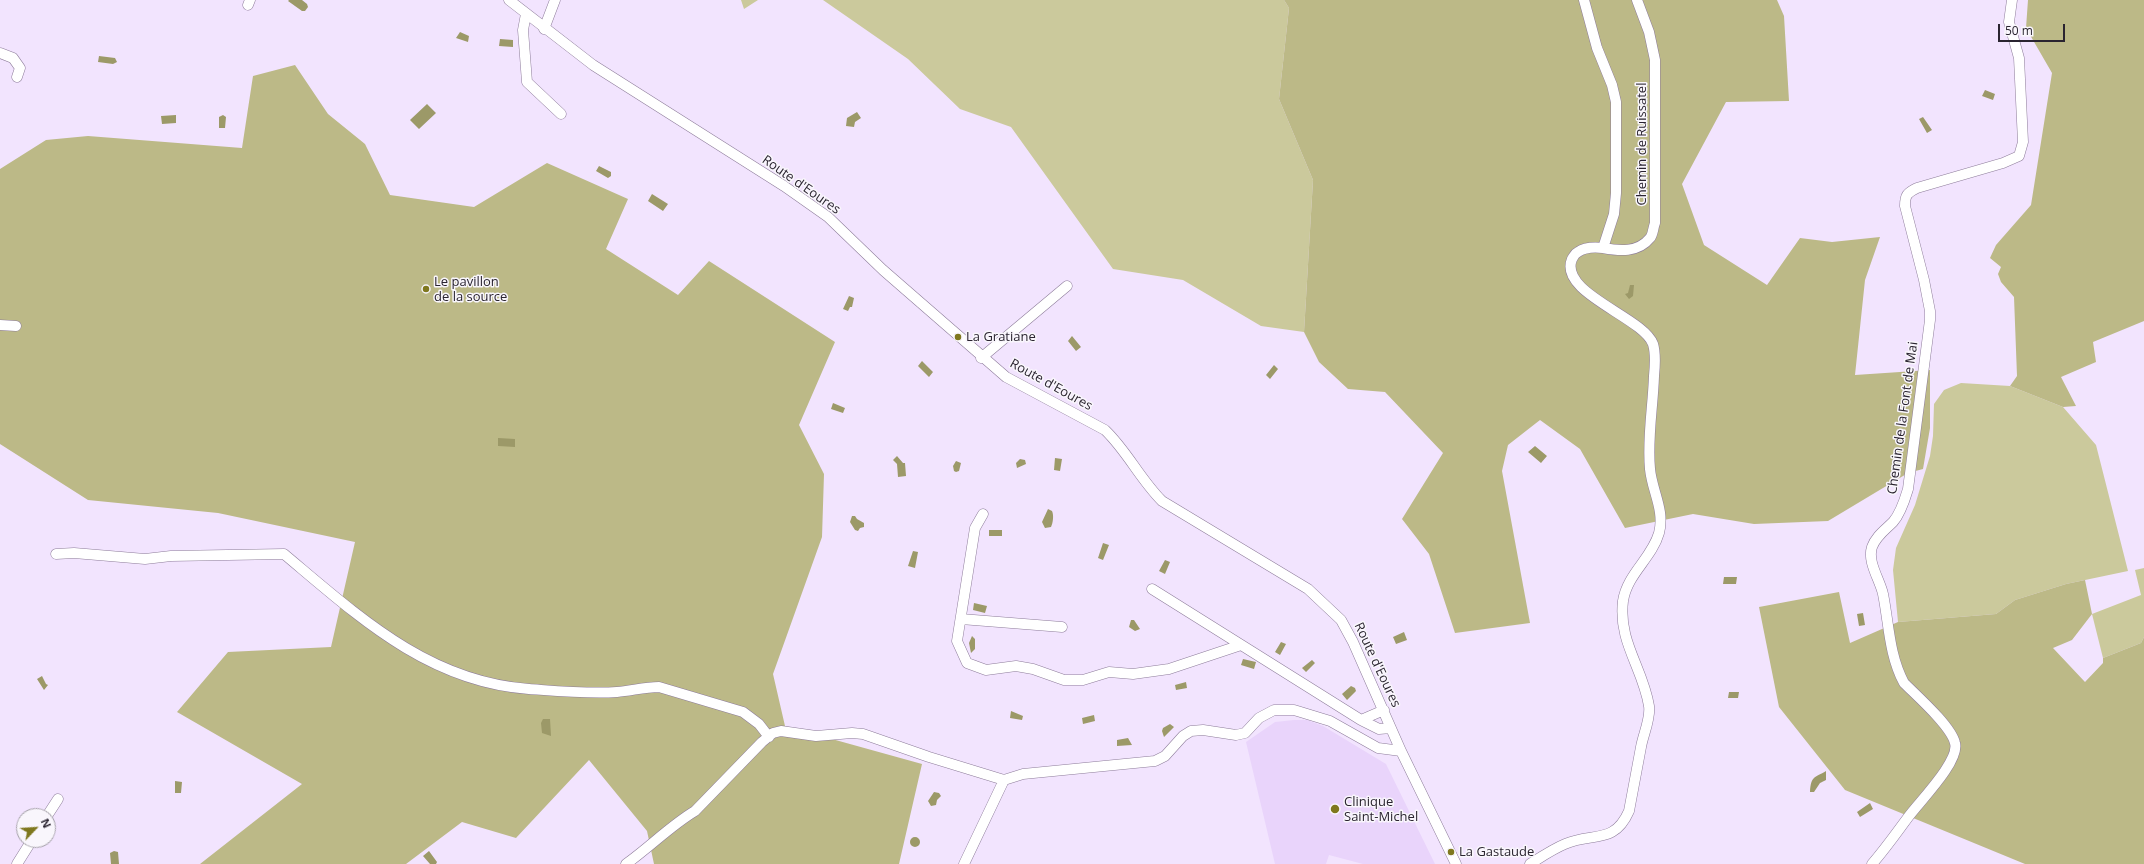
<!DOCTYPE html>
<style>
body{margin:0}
#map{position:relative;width:2144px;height:864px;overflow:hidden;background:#f2e4fe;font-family:"Open Sans",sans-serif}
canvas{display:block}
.north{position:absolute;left:16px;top:808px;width:40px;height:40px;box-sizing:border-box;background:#f9f6fc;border:1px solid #a6a2aa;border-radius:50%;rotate:65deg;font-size:11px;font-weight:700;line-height:16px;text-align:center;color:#2a2430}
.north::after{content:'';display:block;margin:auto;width:14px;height:18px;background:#7f781e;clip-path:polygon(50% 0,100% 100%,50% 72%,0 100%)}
.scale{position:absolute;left:1998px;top:24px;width:67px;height:18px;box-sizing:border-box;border:2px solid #2a2430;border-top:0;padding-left:5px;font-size:12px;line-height:14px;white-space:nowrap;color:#2a2430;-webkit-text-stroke:3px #f9f6fc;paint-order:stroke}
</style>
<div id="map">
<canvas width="2144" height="864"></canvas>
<div class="north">N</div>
<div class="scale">50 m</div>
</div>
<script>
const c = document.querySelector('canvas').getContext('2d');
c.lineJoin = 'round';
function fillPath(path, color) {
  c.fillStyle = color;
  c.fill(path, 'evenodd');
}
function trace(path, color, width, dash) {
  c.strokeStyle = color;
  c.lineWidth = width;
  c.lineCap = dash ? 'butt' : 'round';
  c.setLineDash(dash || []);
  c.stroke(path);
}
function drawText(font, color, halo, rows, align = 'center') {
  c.font = font + ' "Open Sans",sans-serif';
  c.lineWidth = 3;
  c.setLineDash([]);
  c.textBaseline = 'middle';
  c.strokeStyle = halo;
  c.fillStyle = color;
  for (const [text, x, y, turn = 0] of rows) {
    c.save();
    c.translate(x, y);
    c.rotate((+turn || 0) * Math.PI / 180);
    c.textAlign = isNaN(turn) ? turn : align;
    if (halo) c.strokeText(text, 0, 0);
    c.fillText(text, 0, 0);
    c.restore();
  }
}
const built = new Path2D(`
 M 1294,720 L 1307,720 L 1323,726 L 1386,764 L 1435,864 L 1363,864 L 1329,855 L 1326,864 L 1275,864 L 1246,742 L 1275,722 Z`);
const green = new Path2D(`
 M 741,0 L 758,0 L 744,9 Z
 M 823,0 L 1284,0 L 1289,8 L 1279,99 L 1313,180 L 1304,332 L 1261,326 L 1183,280 L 1113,269 L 1011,127 L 960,109 L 908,59 Z
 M 1961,383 L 2010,386 L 2063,407 L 2096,445 L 2128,571 L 2066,584 L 2015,600 L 1996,614 L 1898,622 L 1893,570 L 1896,548 L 1915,505 L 1930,456 L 1933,436 L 1934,404 L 1944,390 Z
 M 2144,568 L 2144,637 L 2141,643 L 2103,658 L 2092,614 L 2141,595 L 2135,570 Z`);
const forest = new Path2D(`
 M 1284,0 L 1777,0 L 1784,16 L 1789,101 L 1726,102 L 1682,184 L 1704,245 L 1767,285 L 1800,238 L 1832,242 L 1880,237 L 1865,280 L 1855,375 L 1930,370 L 1930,428 L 1923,469 L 1908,473 L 1828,521 L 1754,524 L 1693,514 L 1625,528 L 1580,449 L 1540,420 L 1508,445 L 1502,471 L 1530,623 L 1455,633 L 1429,554 L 1402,519 L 1443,453 L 1385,392 L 1348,389 L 1319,362 L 1304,332 L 1313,180 L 1279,99 L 1289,8 Z
 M 2028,0 L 2144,0 L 2144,321 L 2093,342 L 2096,362 L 2061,377 L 2076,406 L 2063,407 L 2010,386 L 2017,376 L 2014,297 L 2001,282 L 1998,274 L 2001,267 L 1990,258 L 1996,245 L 2031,205 L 2052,73 L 2026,28 Z
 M 295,65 L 328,114 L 365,144 L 390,195 L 474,207 L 547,163 L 628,199 L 606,249 L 678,295 L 709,261 L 835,342 L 799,425 L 824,474 L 822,537 L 773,674 L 785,726 L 922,764 L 899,864 L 654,864 L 647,831 L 589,760 L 516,838 L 462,822 L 406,864 L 200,864 L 302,784 L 177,712 L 228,652 L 331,647 L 355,542 L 218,513 L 88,500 L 0,444 L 0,169 L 46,140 L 88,136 L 242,148 L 253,76 Z
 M 2085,580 L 2092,614 L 2072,640 L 2053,648 L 2085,682 L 2103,663 L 2103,658 L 2141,643 L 2144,637 L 2144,864 L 2025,864 L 1845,790 L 1779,707 L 1759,607 L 1839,592 L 1850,643 L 1898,622 L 1996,614 L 2015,600 L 2066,584 Z`);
const water = new Path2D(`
 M 289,0 L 302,0 L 307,4 L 308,7 L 305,11 L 302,11 L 288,1 Z
 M 460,32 L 469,36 L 468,42 L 456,38 Z
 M 500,39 L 513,40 L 513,47 L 499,46 Z
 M 99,56 L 115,58 L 117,62 L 113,64 L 98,62 Z
 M 1985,90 L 1995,94 L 1993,100 L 1982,96 Z
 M 427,104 L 436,113 L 419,129 L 410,120 Z
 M 857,112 L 861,118 L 855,122 L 854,127 L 846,126 L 847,118 Z
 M 176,115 L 176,123 L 162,124 L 161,116 Z
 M 223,115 L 226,117 L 225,128 L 219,128 L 219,117 Z
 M 1923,117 L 1932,130 L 1927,133 L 1919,119 Z
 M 599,166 L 611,172 L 611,176 L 608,178 L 596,171 Z
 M 652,194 L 668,204 L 663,211 L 648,201 Z
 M 1630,285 L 1634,285 L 1633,296 L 1629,299 L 1625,294 L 1628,293 Z
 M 849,296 L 854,298 L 852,307 L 850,307 L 848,311 L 843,309 Z
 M 1072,336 L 1081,347 L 1076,351 L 1068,341 Z
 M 922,361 L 933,372 L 929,377 L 918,366 Z
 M 1274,365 L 1278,369 L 1270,379 L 1266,375 Z
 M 833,403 L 845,408 L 843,413 L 831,409 Z
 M 498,438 L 515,439 L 515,447 L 498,446 Z
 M 1535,446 L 1547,456 L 1541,463 L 1528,452 Z
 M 897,456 L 903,463 L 905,463 L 906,476 L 898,477 L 897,464 L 893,460 Z
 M 1055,458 L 1062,459 L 1060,471 L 1054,470 Z
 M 1020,459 L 1025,460 L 1026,464 L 1017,468 L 1016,463 Z
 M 956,461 L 961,463 L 959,471 L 956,472 L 954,471 L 953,466 Z
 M 1048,509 L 1052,511 C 1054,515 1053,523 1051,527 L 1045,528 L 1042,522 Z
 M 852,516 L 855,516 L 857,519 L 864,523 L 864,527 L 860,528 L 858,531 L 855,530 L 850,522 Z
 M 989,530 L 1002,530 L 1002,536 L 989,536 Z
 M 1103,543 L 1109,545 L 1103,560 L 1098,558 Z
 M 913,551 L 918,552 L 915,568 L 908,566 Z
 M 1165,560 L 1170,562 L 1165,574 L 1159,571 Z
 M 1724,577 L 1737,577 L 1736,584 L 1723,584 Z
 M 974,603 L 987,606 L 985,613 L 973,610 Z
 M 1863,613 L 1865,625 L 1859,626 L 1857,614 Z
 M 1131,620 L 1134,620 L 1140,629 L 1135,631 L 1129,627 Z
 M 1404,632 L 1407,640 L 1396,644 L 1393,637 Z
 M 972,636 L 975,639 L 975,649 L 971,653 L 969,643 Z
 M 1281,642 L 1286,644 L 1280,655 L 1275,652 Z
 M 1243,659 L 1256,662 L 1254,669 L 1241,665 Z
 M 1312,660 L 1315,663 L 1306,672 L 1302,668 Z
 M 42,676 L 46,684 L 48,685 L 44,690 L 37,679 Z
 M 1186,682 L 1187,688 L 1176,690 L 1175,685 Z
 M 1351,686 L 1355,688 L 1356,691 L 1347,700 L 1342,694 Z
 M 1729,692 L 1739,692 L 1738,698 L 1728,698 Z
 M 1011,711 L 1023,716 L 1022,720 L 1010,718 Z
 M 1094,715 L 1095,721 L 1083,724 L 1082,718 Z
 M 543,719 L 550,719 L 551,736 L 542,733 L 541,723 Z
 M 1170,724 L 1174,727 L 1164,737 L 1162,731 L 1163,728 Z
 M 1128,738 L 1132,745 L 1117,746 L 1117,740 Z
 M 1826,771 L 1826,780 L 1820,783 L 1814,792 L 1810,792 C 1811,775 1815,778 1826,771 Z
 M 175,781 L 182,782 L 181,793 L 175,793 Z
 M 934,792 L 939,793 L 941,796 L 937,800 L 936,805 L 931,806 L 928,801 Z
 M 1870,803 L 1873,809 L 1860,817 L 1857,812 Z
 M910 842a5 5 0 1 1 10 0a5 5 0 1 1-10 0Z
 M 114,851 L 118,852 L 119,864 L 111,864 L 110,853 Z
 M 429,851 L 437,862 L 436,864 L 430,864 L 423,856 Z`);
const minor = new Path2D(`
 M 509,0 L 593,65 L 784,186 L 828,217 L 883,270 L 1006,377 L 1105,430 C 1127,451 1140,479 1162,501 L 1308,589 L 1341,620 L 1353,642 L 1401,751 L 1456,864
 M 248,5 L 250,0
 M 526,14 L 523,30 L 527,82 L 561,114
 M 544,29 L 555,0
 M 0,53 L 13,58 L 20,68 L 17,77
 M 1603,248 C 1619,251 1638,253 1650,238 C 1653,235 1653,228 1655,223 L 1655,60 L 1649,32 L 1637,0
 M 0,325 L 16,326
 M 981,358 L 1067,286
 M 983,514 L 975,528 L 957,641 L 967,663 L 986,670 L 1016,666 L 1033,669 L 1064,680 L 1083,680 L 1109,672 L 1133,674 L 1169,669 L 1241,645
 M 56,554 L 74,553 L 145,559 L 171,556 L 284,554 C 358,616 428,682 529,689 C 557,691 588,694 617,692 C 631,691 644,687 659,687 L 743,712 L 759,724 L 769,737
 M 1152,589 L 1361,720 L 1379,729 L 1391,728
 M 961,619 L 1062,627
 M 1361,720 L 1384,710
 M 47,816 L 58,799
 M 17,864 L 32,840
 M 626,864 C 650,847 670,826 695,811 L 762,742 L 773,733 L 781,731 L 816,736 L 852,733 L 863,734 L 929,757 L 1004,780
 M 964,864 L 1004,780 L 1023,774 L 1155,761 L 1165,756 L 1183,736 L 1191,731 L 1203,730 L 1236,735 L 1245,733 L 1259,718 L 1274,710 L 1294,710 L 1330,721 L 1378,748 L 1401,751
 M 1530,864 C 1541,857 1553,849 1565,844 C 1593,832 1614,845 1629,811 C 1633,790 1637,768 1641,747 C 1643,735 1651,718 1649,706 C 1643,668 1618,642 1623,601 C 1627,574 1652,558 1659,533 C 1665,510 1652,491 1650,469 C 1647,438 1653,407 1654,376 C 1655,366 1656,354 1653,344 C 1643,317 1558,293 1572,259 C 1574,256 1574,254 1578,252 C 1585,247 1594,247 1603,248 L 1614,214 L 1616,193 L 1616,102 L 1612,85 L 1597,48 L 1584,0
 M 1872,864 C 1886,848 1897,832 1909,816 C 1920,801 1960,761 1955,743 C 1951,726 1917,696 1904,683 C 1889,655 1889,624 1883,594 C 1880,580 1867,562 1872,547 C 1876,536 1885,530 1893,522 C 1901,513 1905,499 1908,489 L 1930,320 L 1930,311 L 1924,280 L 1905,206 C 1905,195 1907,193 1917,188 L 2003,163 L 2019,156 L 2023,142 L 2019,58 L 2009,22 L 2012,0`);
const markers = [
 [426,289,4,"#7f781e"],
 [958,337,4,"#7f781e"],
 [1335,809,5,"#7f781e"],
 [1451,852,4,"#7f781e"]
];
const streetNames = [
 ["Chemin de Ruissatel",1642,144,-90],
 ["Route d'Eoures",801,185,35],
 ["Route d'Eoures",1051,385,29],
 ["Chemin de la Font de Mai",1903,418,-82],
 ["Route d'Eoures",1377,665,65]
];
const poiNames = [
 ["Le pavillon",434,282],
 ["de la source",434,297],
 ["La Gratiane",966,337],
 ["Clinique",1344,802],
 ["Saint-Michel",1344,817],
 ["La Gastaude",1459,852]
];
fillPath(built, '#e9d4fb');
fillPath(green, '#cbc99c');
fillPath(forest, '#bcb987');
fillPath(water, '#9c9968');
trace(minor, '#8d7c9a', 11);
trace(minor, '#fff', 10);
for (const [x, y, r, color] of markers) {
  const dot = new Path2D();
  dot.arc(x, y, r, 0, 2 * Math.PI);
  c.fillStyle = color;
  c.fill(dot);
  trace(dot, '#f9f6fc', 1.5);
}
drawText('13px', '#2a2430', '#f9f6fc', streetNames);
drawText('13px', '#2a2430', '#f9f6fc', poiNames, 'left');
</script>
